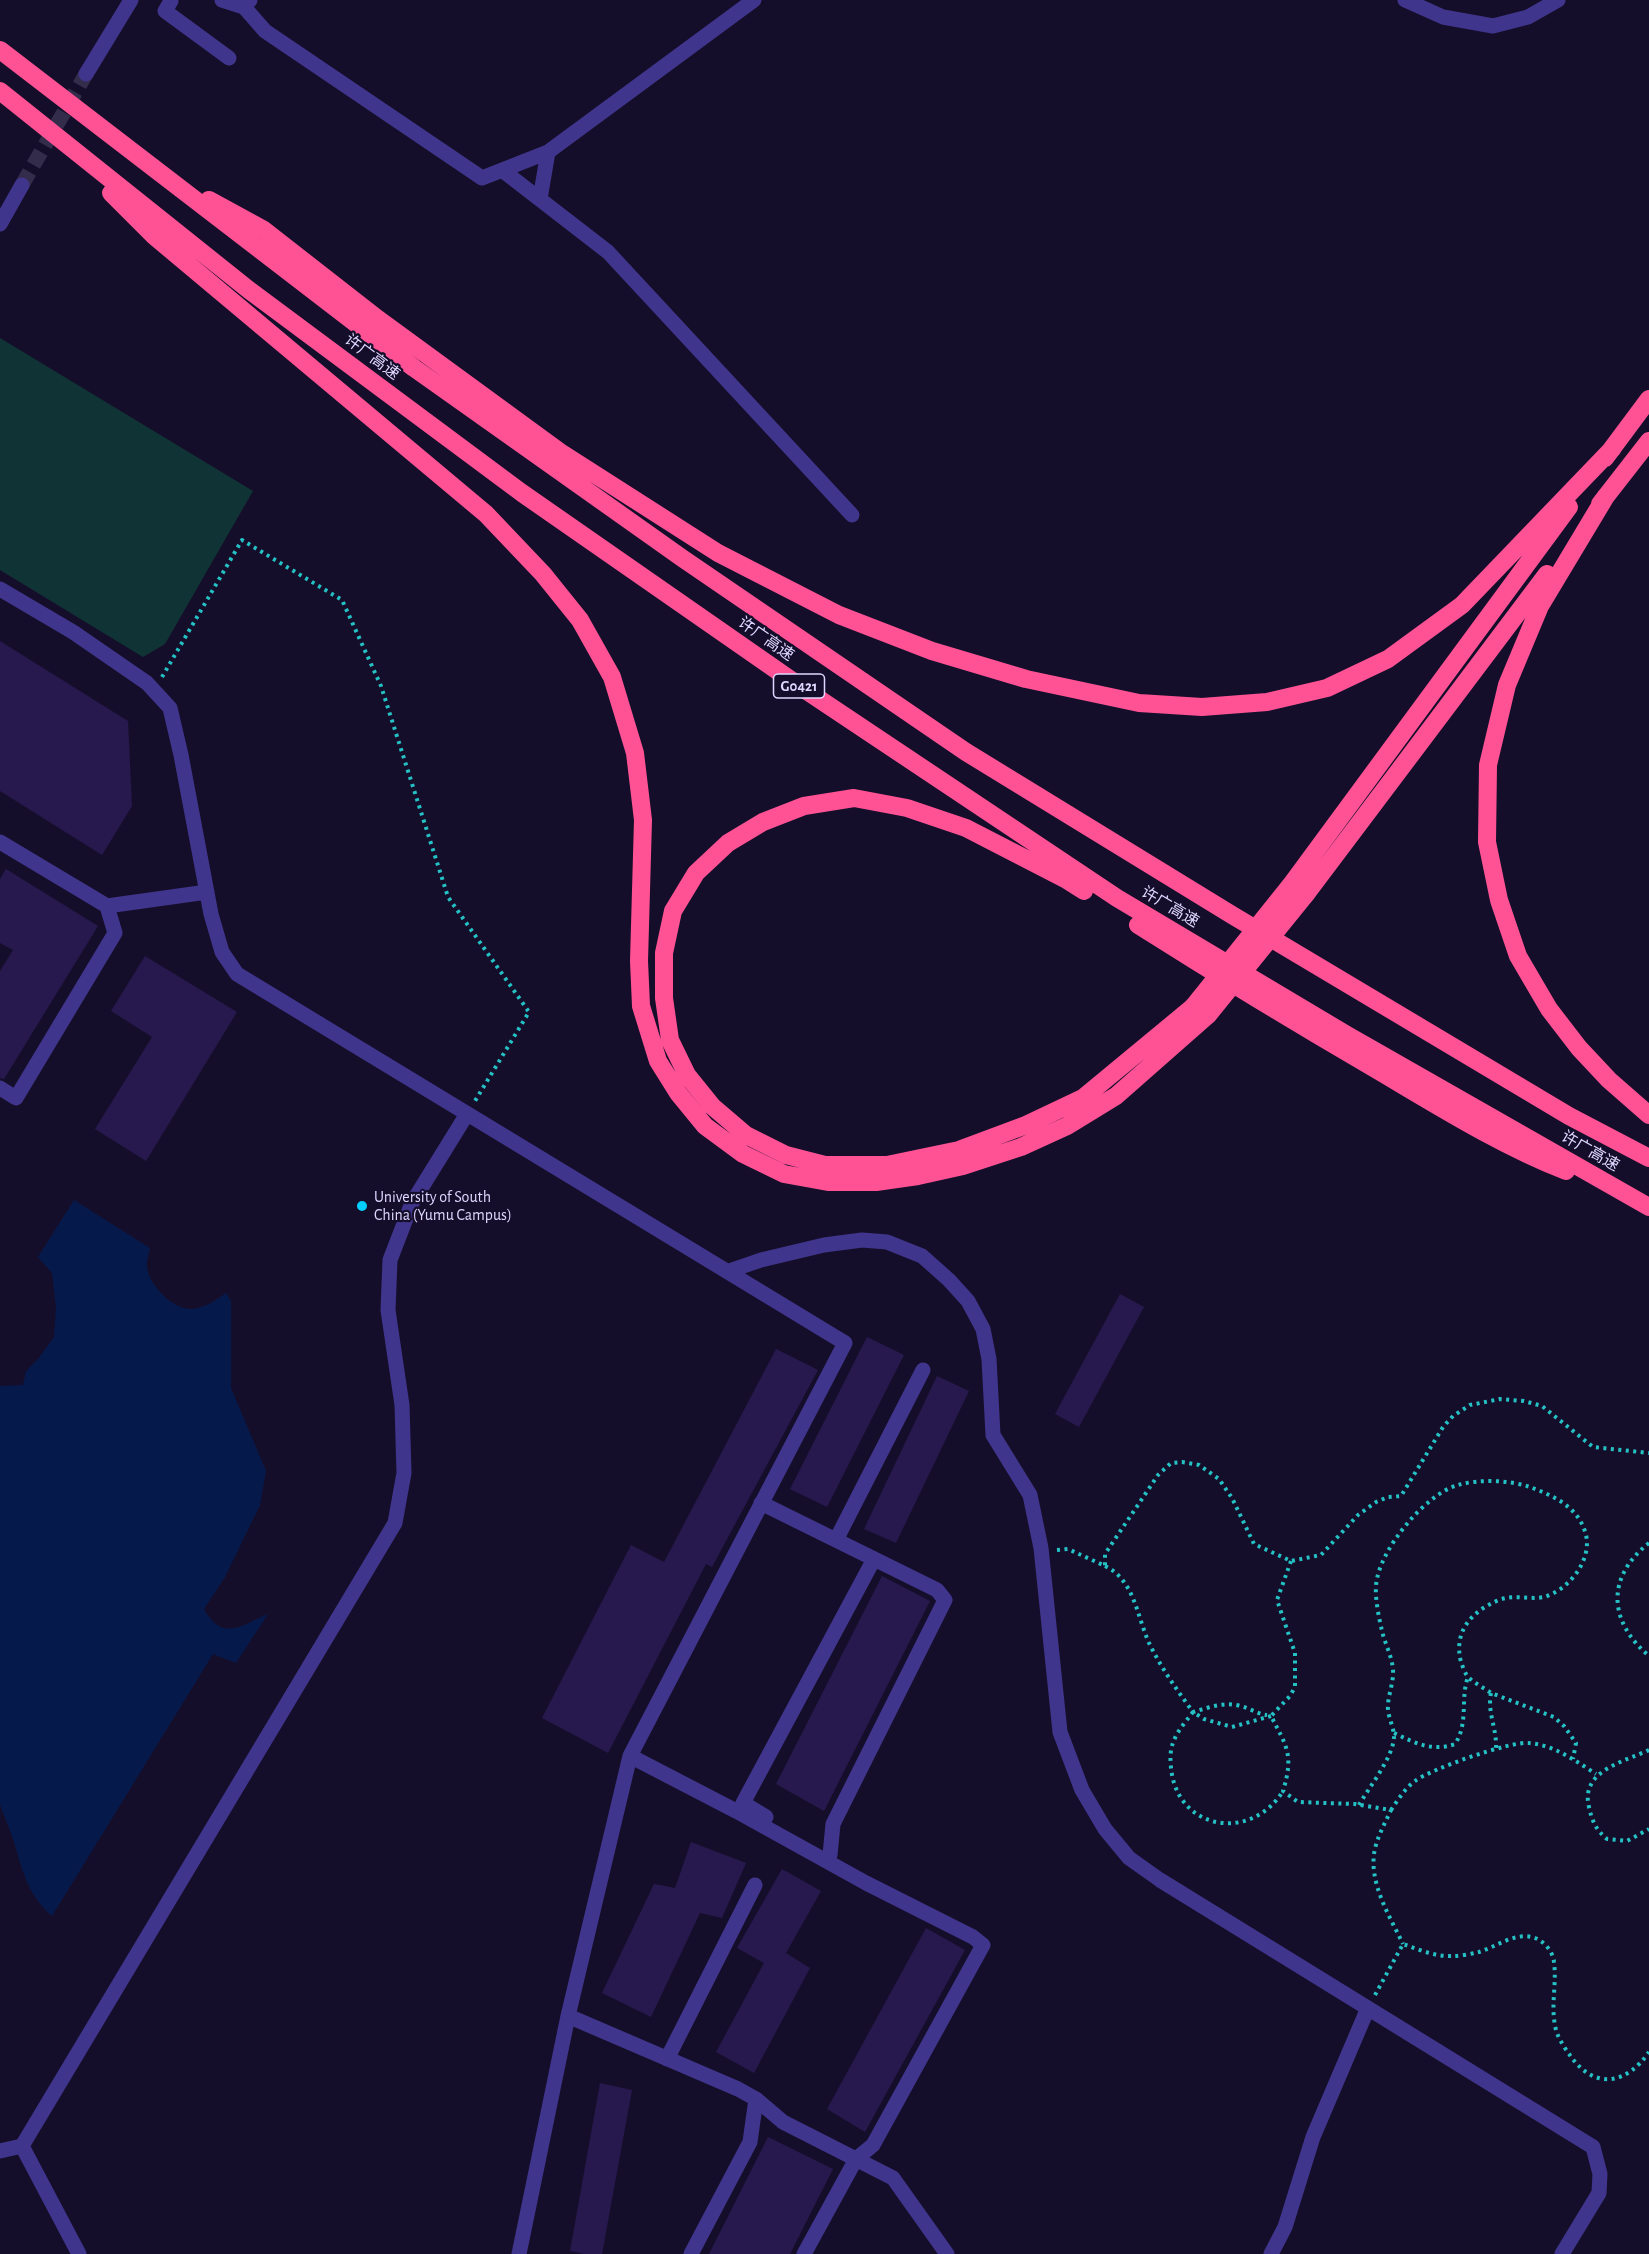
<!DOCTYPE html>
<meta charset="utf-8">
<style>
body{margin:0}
canvas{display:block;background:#150e2a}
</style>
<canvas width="1649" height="2254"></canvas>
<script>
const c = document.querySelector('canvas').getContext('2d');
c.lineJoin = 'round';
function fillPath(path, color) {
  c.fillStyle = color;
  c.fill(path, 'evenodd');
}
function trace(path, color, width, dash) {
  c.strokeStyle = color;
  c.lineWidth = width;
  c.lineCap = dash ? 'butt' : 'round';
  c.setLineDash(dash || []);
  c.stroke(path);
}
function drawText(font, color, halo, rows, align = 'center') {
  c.font = font + ' "Alegreya Sans","Noto Sans SC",sans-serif';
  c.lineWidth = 4.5;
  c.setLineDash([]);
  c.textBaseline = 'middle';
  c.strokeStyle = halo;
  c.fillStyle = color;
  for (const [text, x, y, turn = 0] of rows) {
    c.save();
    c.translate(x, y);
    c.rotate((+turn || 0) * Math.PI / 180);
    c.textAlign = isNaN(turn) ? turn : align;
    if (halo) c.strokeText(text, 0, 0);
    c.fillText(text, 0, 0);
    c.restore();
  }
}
const green = new Path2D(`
 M 0,338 L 253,491 L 165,644 L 143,657 L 0,570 Z`);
const water = new Path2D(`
 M 74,1200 L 150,1248 C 149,1254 146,1261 147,1267 C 149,1285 173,1310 192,1309 C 205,1308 216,1300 226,1293 L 231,1301 L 231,1388 L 266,1471 L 260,1505 L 225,1577 L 204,1609 C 222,1642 241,1626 268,1614 L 236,1663 L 213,1654 L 52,1916 C 26,1894 22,1867 12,1836 C 8,1826 4,1815 0,1805 L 0,1386 L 23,1385 L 26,1371 L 38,1359 L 54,1337 L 56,1308 L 52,1273 L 38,1257 Z`);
const building = new Path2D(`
 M 0,641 L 128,721 L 132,806 L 102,855 L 0,791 Z
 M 6,869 L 98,926 L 4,1079 L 0,1078 L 0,971 L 13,950 L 0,943 L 0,879 Z
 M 145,956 L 237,1012 L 146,1161 L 95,1129 L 152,1037 L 111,1011 Z
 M 1120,1294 L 1144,1307 L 1079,1427 L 1055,1414 Z
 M 867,1337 L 904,1355 L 827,1507 L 790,1489 Z
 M 776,1349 L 818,1370 L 712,1567 L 706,1564 L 608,1753 L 542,1718 L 631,1545 L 664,1562 Z
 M 937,1376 L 969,1391 L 896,1543 L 864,1529 Z
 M 882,1576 L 930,1601 L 824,1811 L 776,1784 Z
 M 691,1842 L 746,1863 L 722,1918 L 700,1913 L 651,2017 L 602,1993 L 654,1884 L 675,1888 Z
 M 782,1869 L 821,1891 L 786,1953 L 810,1968 L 754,2073 L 716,2052 L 764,1963 L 737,1948 Z
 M 926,1928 L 965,1950 L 865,2132 L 827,2109 Z
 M 600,2083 L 632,2090 L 602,2254 L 584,2254 L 570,2251 Z
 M 768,2137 L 833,2169 L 790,2254 L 709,2254 Z`);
const minorTunnel = new Path2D(`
 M 22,185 L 86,74`);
const path = new Path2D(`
 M 162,677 L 242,540 L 342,600 L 381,686 L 448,897 L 529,1012 L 475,1101
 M 1649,1543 C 1606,1577 1608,1621 1649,1656
 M 1057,1550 L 1068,1549 L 1105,1566 L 1105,1554 L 1158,1475 L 1171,1463 L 1182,1462 L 1199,1465 L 1219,1479 L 1232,1498 L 1254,1544 L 1291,1561 L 1321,1555 L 1358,1515 L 1376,1502 L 1388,1497 L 1401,1496 L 1443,1427 L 1453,1416 L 1470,1405 L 1500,1399 L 1524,1401 L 1542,1406 L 1593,1447 L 1649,1453
 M 1291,1561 L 1277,1600 L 1295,1653 L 1295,1687 L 1290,1696 L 1271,1716 C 1287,1747 1294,1755 1283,1791 L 1298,1802 L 1355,1804 L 1391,1810 C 1385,1823 1376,1839 1374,1854 C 1370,1885 1390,1917 1403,1944
 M 1105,1566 C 1135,1580 1137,1618 1150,1645 C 1162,1669 1177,1690 1193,1712 C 1208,1708 1224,1701 1240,1706 C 1250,1708 1257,1714 1267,1715
 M 1491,1693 C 1487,1712 1497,1729 1496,1748
 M 1271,1716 L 1232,1727 L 1204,1719 L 1193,1712 C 1187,1720 1179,1729 1175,1738 C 1169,1750 1170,1762 1172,1775 C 1183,1832 1253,1840 1283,1791
 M 1394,1733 C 1415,1743 1432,1752 1455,1744 C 1469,1723 1460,1698 1468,1677
 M 1649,1750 C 1623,1762 1580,1771 1589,1807 C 1592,1821 1596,1830 1607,1839 L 1627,1841 L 1649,1829
 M 1359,1805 C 1369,1787 1393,1758 1394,1737 C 1394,1728 1389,1719 1388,1710 C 1387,1697 1394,1683 1393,1670 C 1392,1656 1385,1644 1382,1631 C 1379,1618 1375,1599 1376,1586 C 1378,1551 1425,1494 1458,1485 C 1479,1479 1509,1480 1530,1487 C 1554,1496 1579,1507 1586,1535 C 1592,1560 1569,1590 1544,1597 C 1529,1600 1514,1594 1499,1600 C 1472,1611 1453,1631 1461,1662 C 1463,1667 1465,1674 1469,1678 C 1476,1684 1484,1688 1491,1693 L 1554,1717 L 1564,1726 L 1576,1743 L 1573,1759
 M 1391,1810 C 1398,1800 1405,1788 1415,1781 C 1431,1769 1510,1741 1529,1743 C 1554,1745 1576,1761 1596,1774
 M 1375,1995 L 1403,1944 C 1418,1949 1435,1957 1452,1956 C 1460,1956 1471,1954 1479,1952 C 1496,1947 1516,1931 1535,1938 C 1545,1942 1553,1952 1554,1962 C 1557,1985 1550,2007 1556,2030 C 1559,2040 1566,2050 1572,2058 C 1596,2090 1627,2084 1649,2052`);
const minor = new Path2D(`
 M 222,0 L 244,7 L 250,0
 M 1405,0 L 1443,17 L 1493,26 L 1528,17 L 1558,0
 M 171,1 L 165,11 L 229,58
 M 244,7 L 265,31 L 482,178 L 548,152 L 754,0
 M 86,74 L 131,0
 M 502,170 L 608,252 L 852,515
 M 540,199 L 548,152
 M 0,224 L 22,185
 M 0,589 L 73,632 L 147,683 L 170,708 L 181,755 L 211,914 L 222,952 L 237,974 L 845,1343 L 630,1756 L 568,2016 L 519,2254
 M 0,842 L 107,906 L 207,892
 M 0,1088 L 16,1098 L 115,933 L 107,906
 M 729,1271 L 761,1260 L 824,1245 L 862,1240 L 887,1242 L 922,1256 L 949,1280 L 968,1301 L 983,1329 L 989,1359 L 993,1435 L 1030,1495 L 1041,1548 L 1060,1732 L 1082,1790 L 1105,1829 L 1129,1858 L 1160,1880 L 1593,2147 L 1600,2174 L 1599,2193 L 1562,2254
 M 761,1503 L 937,1590 L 945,1600 L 833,1824 L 830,1855
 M 836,1540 L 923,1370
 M 630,1756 L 736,1811 L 866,1883 L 973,1937 L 983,1945 L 873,2145 L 856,2159 L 804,2254
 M 766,1817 L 743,1803 L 874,1559
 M 568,2016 L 738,2089 L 756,2099 L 783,2122 L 893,2178 L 947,2254
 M 667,2059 L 755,1885
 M 22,2146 L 395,1523 L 404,1473 L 402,1405 L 388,1310 L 390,1260 L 412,1203 L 467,1114
 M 0,2151 L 22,2146 L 79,2254
 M 691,2254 L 750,2142 L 756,2099
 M 1271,2254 L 1285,2227 L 1313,2137 L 1368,2008`);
const highway = new Path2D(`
 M 0,50 L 414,368 L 682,558 L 966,752 L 1232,915 L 1569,1116 L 1649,1158
 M 0,91 L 249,290 L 522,493 L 798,685 L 1117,898 L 1347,1035 L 1649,1207
 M 111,193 L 153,235 L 486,514 L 543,574 L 580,620 L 612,677 L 635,753 L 643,820 L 639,961 L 641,1006 L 658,1061 L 678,1093 L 705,1126 L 743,1154 L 784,1174 L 828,1182 L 876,1182 L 918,1176 L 963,1166 L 1021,1147 L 1067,1126 L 1116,1096 L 1208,1015
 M 209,200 L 264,230 L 378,319 L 560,452 L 718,553 L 839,615 L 932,651 L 1026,679 L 1139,703 L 1202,707 L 1267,702 L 1327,688 L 1388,659 L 1462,605 L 1613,448
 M 1605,458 L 1649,399
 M 1606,496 L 1540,606 L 1507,685 L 1488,765 L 1487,842 L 1499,900 L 1518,956 L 1549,1009 L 1579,1048 L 1609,1080 L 1649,1115
 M 1600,504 L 1649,441
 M 1290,886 L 1569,507
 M 1084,891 L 1065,879 L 966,828 L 907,808 L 854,798 L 804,806 L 763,822 L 728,843 L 696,873 L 673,911 L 664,953 L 664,998 L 670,1040 L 687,1075 L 712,1106 L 746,1135 L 786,1155 L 825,1165 L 887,1165 L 959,1150 L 1026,1125 L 1083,1098 L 1193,1007
 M 1306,894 L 1547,574
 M 1138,925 C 1217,975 1296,1023 1377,1070 C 1438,1106 1500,1145 1566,1171`);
const highwayBridge = new Path2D(`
 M 1193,1007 L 1290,886
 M 1208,1015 L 1306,894`);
const markers = [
 [362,1206,6,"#03cfff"]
];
const shields = [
 [799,686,51]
];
const shieldNames = [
 ["G0421",799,686]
];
const streetNames = [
 ["许广高速",372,357,37],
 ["许广高速",766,639,35],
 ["许广高速",1170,907,31],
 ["许广高速",1590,1151,30]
];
const poiNames = [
 ["University of South",374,1197],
 ["China (Yumu Campus)",374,1215]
];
fillPath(green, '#103335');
fillPath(water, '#06194b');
fillPath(building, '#27184d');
trace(minorTunnel, '#332c4a', 15, [15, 8]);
trace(path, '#24c1c5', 4, [3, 4.5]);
trace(minor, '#40358d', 15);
trace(highway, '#ff5295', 18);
trace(highwayBridge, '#ff5295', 18);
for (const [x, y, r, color] of markers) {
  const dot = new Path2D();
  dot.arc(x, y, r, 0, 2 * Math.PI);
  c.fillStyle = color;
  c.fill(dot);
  trace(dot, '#150e2a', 2);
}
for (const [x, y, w] of shields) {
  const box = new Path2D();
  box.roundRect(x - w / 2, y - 12, w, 24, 4.5);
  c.fillStyle = '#150e2a';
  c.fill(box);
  trace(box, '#dfd7ff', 1.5);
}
drawText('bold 15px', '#dfd7ff', null, shieldNames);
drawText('16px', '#dfd7ff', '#150e2a', streetNames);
drawText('16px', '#dfd7ff', '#150e2a', poiNames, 'left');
</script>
